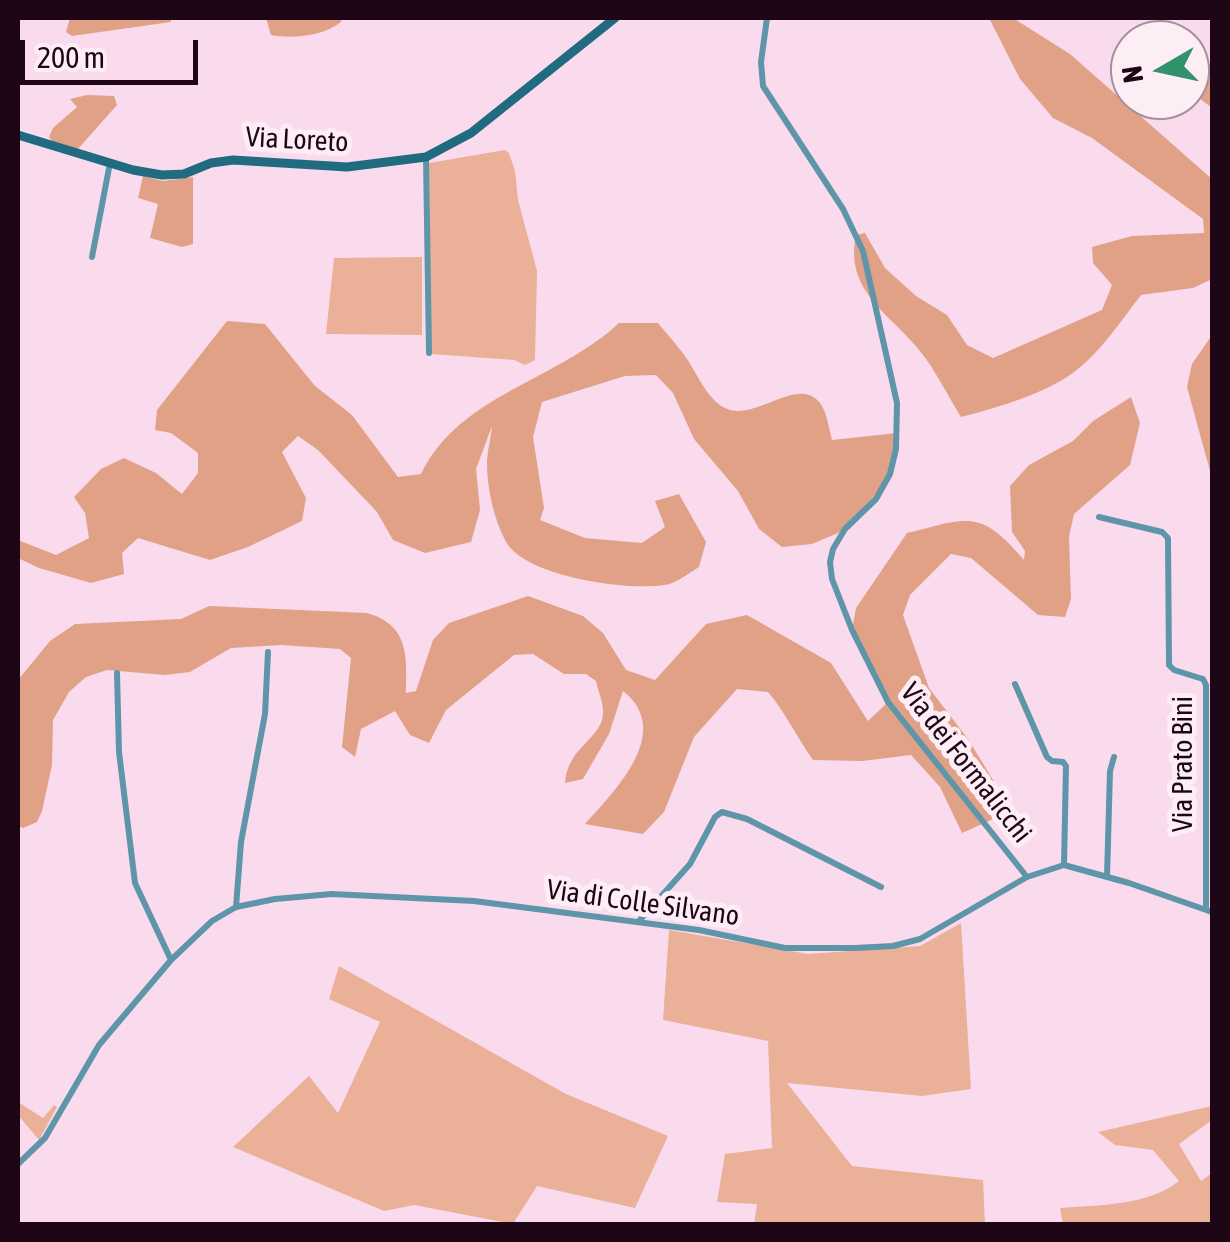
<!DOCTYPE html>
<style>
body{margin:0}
#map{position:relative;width:1230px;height:1242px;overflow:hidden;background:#fadbed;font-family:"Asap Condensed",sans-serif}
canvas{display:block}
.frame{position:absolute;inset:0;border:20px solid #1e0616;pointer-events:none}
.north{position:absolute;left:1110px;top:20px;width:100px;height:100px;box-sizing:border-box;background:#fdeef6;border:2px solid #a4919c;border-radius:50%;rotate:261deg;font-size:28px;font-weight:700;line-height:40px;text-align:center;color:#1e0616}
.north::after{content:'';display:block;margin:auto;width:35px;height:45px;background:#32926b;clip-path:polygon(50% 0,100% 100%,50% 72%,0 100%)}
.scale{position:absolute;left:20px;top:40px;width:178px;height:45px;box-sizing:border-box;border:5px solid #1e0616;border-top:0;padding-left:12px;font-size:30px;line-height:35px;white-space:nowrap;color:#1e0616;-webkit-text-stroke:8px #fdeef6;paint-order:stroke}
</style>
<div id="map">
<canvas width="1230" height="1242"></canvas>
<div class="frame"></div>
<div class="north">N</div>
<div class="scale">200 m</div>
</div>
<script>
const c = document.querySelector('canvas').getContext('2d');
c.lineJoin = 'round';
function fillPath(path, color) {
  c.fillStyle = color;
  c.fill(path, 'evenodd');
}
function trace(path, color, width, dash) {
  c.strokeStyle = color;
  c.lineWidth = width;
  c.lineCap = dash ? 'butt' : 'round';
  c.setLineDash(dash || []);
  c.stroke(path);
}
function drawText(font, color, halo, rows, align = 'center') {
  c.font = font + ' "Asap Condensed",sans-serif';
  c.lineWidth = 10;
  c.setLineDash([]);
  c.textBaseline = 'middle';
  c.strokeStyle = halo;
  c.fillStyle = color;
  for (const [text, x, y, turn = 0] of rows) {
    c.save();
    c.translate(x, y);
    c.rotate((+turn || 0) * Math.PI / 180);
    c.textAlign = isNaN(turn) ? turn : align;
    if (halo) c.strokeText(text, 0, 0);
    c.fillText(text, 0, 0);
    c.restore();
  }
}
const green = new Path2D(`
 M 505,150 L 509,153 L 515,171 L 518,200 L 537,271 L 535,360 L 525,365 L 514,360 L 431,354 L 429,163 Z
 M 422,257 L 422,335 L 326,334 L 334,258 Z
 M 961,923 L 971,1089 L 922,1096 L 787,1083 L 852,1166 L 983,1180 L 985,1224 L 754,1224 L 757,1204 L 717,1202 L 725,1154 L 772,1148 L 768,1041 L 663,1020 L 669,930 L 808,954 L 920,946 Z
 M 339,966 L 566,1094 L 668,1136 L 635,1208 L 537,1186 L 513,1224 L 414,1205 L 384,1211 L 233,1147 L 309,1076 L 338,1113 L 380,1022 L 329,999 Z
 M 18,1102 L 43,1118 L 54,1105 L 57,1107 L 39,1140 L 18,1115 Z
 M 1212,1106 L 1212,1120 L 1179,1144 L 1201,1181 L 1212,1173 L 1212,1224 L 1063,1224 L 1060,1208 C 1098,1205 1148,1206 1179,1181 L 1153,1150 L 1115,1145 L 1098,1132 Z`);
const forest = new Path2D(`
 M 70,18 L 171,18 L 171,22 L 72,36 L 66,32 Z
 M 266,18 L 341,18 L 341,22 C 324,36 292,39 271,35 Z
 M 989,18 L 1013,18 L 1070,54 L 1212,179 L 1212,279 L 1193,288 L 1141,295 C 1120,322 1101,352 1073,373 C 1044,394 996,408 961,417 C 948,396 936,371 920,351 C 891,314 844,292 856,235 L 865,233 L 885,268 L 916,296 L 947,315 L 967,345 L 993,358 L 1102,310 L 1112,285 L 1093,263 L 1092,247 L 1132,236 L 1204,233 L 1203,219 L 1092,138 L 1053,118 L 1020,79 Z
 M 1190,50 L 1212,66 L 1212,108 L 1190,91 Z
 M 87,95 L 114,96 L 117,105 L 77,150 L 53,143 L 49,137 L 53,128 L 77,107 L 70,99 Z
 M 143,176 L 163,181 L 193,177 L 193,244 L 182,247 L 150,238 L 158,204 L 138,198 Z
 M 227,321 L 265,324 L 315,386 L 352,415 L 398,477 L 421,474 C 460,394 557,381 619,323 L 658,323 C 667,334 678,346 687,359 C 698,375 707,399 725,408 C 754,423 798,374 820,403 C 827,412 829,429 832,440 L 897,433 L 886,482 L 845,530 L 812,544 L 782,547 L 759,529 L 738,491 L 694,439 L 673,393 L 656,375 L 625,376 L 542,402 L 533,437 L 544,508 L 540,520 L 585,538 L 642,543 L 665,527 L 655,501 L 679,494 L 706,542 L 699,567 C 689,573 677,583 665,585 C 628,591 523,577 505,540 C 494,519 487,488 487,464 C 487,452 491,438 492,426 L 476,469 L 480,510 L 471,542 L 425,553 L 393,540 L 377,512 L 318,450 L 298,436 L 282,452 L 306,498 L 302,521 L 248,547 L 210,560 L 138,538 L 122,553 L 124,574 L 91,583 L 39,568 L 18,558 L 18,540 L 56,555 L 89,538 L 85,513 L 74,497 L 101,469 L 124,458 L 156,473 L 182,494 L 198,473 L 198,453 L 171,433 L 155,430 L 157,410 Z
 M 1212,335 L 1212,471 L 1210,471 L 1187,387 L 1192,364 Z
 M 1131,397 L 1140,423 L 1130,465 L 1074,514 L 1069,537 L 1071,599 L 1065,617 L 1038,615 L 971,558 L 951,554 L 910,595 L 903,615 L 929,688 L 968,739 L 995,783 L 1000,816 L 962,833 L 940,787 L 911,755 L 862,761 L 813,760 C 797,738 786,713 768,692 L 737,689 L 694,737 L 664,812 L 643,834 L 585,824 C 616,790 674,731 623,691 L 609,734 L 583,779 L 565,783 C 568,746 601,740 603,714 C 604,704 598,691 596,681 L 586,674 L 564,674 L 533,654 L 514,655 L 446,710 L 429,743 L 410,735 L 395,711 L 361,729 L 355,757 L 342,747 L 351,658 L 340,649 L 281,645 L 231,648 L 190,672 L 165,675 L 107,670 L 86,677 L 69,692 L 53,720 L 52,765 L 42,811 L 37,822 L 23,828 L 18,826 L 18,680 L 50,641 L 75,624 L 181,619 L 209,606 L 367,613 C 409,625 407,656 406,693 L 416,691 L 433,640 L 449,623 L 528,596 L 583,616 L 603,633 L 626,670 L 655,680 L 706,624 L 747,615 L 831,663 L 868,721 L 888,702 L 852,630 L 856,608 L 907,533 C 968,518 980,508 1024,560 L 1025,551 L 1012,532 L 1010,486 L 1029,465 L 1073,441 L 1093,421 Z`);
const street = new Path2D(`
 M 767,18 L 761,62 L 763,86 L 843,209 L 863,251 L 897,403 L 896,449 L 890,474 L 876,499 L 845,529 L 833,549 L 830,562 L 832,579 L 852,630 L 888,702 L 1027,877
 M 426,157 L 429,353
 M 92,257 L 110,163
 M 1099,517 L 1162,532 L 1168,538 L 1169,665 L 1174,670 L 1203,679 L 1206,685 L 1206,909
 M 117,673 L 119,752 L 135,883 L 171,960
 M 1015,684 L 1047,757 L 1052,761 L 1063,762 L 1066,766 L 1064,865
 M 1107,877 L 1110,771 L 1114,757
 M 236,907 L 241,842 L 265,714 L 268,652
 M 639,921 L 690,864 L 715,817 L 722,812 L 747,819 L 881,887
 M 18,1164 L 45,1138 L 99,1045 L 171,960 L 212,921 L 236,907 L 275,899 L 332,894 L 474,901 L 699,930 L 785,948 L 855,948 L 893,946 L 920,939 L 1027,877 L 1064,865 L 1129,883 L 1212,912`);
const secondary = new Path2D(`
 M 18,135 L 133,170 L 162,175 L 184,174 L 211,163 L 233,160 L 347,167 L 426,157 L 471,133 L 615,18`);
const streetNames = [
 ["Via Loreto",297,140,3],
 ["Via dei Formalicchi",966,763,52],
 ["Via Prato Bini",1183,764,-90],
 ["Via di Colle Silvano",643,903,8]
];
fillPath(green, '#eab098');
fillPath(forest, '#e1a187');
trace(street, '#5e95a8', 6);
trace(secondary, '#216b81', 9);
drawText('28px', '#1e0616', '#fdeef6', streetNames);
</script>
